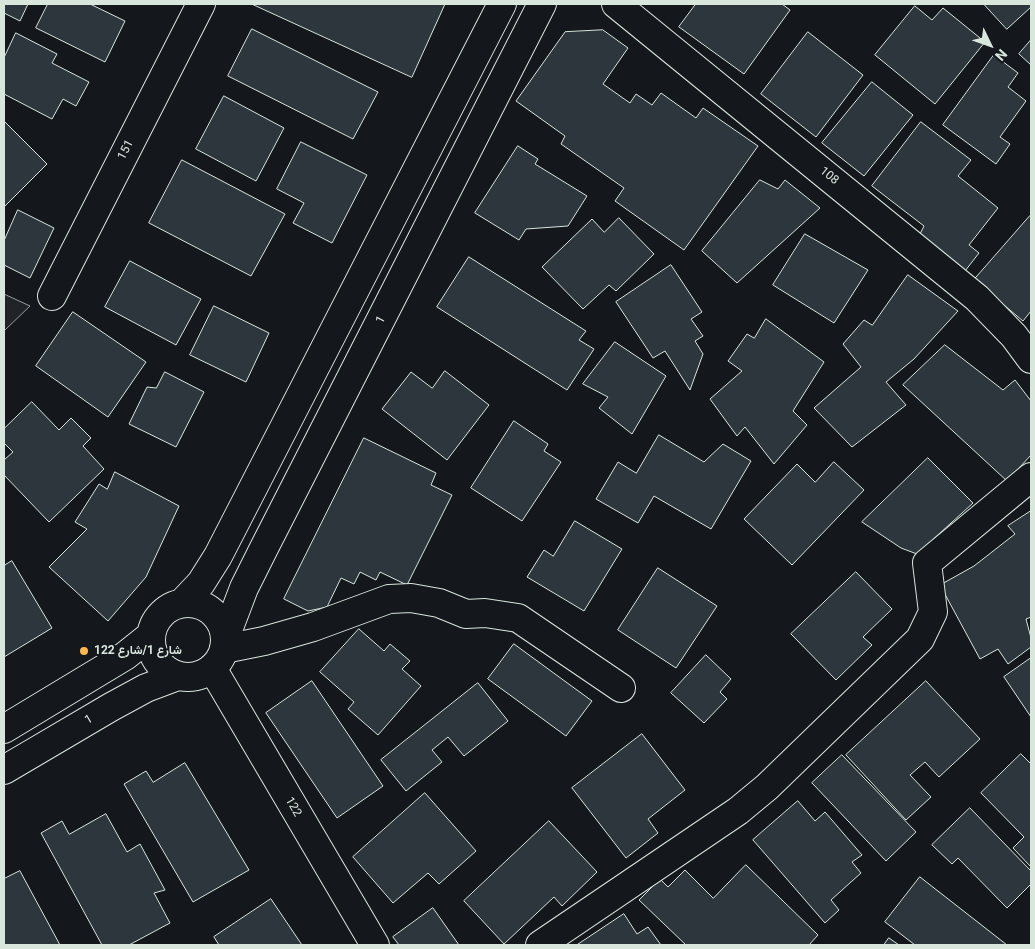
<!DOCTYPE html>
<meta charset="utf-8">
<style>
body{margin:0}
#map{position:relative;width:1035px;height:949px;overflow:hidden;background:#14181c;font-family:Roboto,sans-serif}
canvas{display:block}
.frame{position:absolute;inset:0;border:5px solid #d8e6dc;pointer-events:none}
.north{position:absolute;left:965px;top:20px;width:50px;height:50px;-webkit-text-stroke:4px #14181c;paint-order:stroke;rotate:132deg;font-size:14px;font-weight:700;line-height:20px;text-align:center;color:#d8e6dc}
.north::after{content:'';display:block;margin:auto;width:18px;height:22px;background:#d8e6dc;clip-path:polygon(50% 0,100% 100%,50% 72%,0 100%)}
</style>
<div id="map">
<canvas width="1035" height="949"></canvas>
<div class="frame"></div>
<div class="north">N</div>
</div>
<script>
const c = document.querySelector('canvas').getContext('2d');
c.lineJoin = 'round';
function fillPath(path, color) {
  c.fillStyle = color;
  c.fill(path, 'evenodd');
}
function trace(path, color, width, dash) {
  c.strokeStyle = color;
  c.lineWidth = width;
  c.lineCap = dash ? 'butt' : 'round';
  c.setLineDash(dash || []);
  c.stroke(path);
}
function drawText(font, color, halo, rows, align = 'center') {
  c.font = font + ' Roboto,Vazirmatn,sans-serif';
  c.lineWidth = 4;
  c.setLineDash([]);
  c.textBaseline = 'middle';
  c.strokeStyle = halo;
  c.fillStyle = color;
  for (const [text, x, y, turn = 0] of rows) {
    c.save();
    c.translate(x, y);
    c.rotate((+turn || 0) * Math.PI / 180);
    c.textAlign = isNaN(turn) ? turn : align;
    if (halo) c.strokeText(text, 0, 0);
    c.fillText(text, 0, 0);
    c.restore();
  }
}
const green = new Path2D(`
 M 4,294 L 30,306 L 4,331 Z`);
const building = new Path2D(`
 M 4,4 L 28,4 L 20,21 L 4,13 Z
 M 48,4 L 90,4 L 125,21 L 105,62 L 36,28 Z
 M 252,4 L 445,4 L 412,77 Z
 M 696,4 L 782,4 L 790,10 L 744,74 L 679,27 Z
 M 984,4 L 1031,4 L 1031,7 L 1007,29 Z
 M 915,6 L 932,20 L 943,8 L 985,42 L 935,104 L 875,55 Z
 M 252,29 L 378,92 L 353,139 L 228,76 Z
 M 603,30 L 628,48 L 603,84 L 630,103 L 636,94 L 652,105 L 661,93 L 696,118 L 703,108 L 758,146 L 684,250 L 615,201 L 624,188 L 561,144 L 565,136 L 516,101 L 565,32 Z
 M 808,32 L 863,75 L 816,137 L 761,94 Z
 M 16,33 L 57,54 L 52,63 L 89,82 L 76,106 L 63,99 L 52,119 L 4,94 L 4,58 Z
 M 1031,40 L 1031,65 L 1019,54 Z
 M 994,55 L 1018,73 L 1008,87 L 1026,101 L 1000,137 L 1010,144 L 996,164 L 943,125 Z
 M 872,82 L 913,115 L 864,176 L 822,143 Z
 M 224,96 L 284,128 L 256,181 L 196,149 Z
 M 4,121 L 47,164 L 4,207 Z
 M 921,122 L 971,160 L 958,176 L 998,208 L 969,245 L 979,253 L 965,271 L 919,236 L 924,226 L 872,186 Z
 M 301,142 L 367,175 L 332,243 L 293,223 L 304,203 L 277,189 Z
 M 518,146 L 538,159 L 535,164 L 587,196 L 568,226 L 526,229 L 519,240 L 475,213 Z
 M 182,160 L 285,214 L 251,276 L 149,223 Z
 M 760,180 L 778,189 L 785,180 L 820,208 L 737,283 L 702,251 Z
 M 18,210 L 54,228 L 30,278 L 4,265 L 4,241 Z
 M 1030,216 L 1031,217 L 1031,311 L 1023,321 L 974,280 Z
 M 619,218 L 654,254 L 616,291 L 609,285 L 583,309 L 542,267 L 592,219 L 604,232 Z
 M 805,234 L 868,270 L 834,323 L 773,285 Z
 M 469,257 L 586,331 L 579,340 L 594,349 L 567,390 L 437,307 Z
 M 130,261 L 201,299 L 176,345 L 105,307 Z
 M 671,265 L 702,312 L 691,319 L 703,336 L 695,341 L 703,354 L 690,390 L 665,351 L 653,358 L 616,302 Z
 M 908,275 L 958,311 L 914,359 L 886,382 L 906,405 L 852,447 L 814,408 L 861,367 L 843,344 L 864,320 L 872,325 Z
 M 214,306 L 269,333 L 246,382 L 190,355 Z
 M 73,312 L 146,362 L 108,417 L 36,366 Z
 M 766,319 L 824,362 L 793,411 L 807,425 L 774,464 L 745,427 L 737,436 L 710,399 L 742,371 L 728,361 L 747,334 L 754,338 Z
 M 615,342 L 666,376 L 632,434 L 599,408 L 608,397 L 583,384 Z
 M 945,345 L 1003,390 L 1015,380 L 1031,401 L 1031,455 L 1007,481 L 903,385 Z
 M 445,371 L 489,405 L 447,460 L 382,409 L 411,372 L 432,388 Z
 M 165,372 L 204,392 L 176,447 L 129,424 L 147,387 L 156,388 Z
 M 32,402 L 59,430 L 71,418 L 91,438 L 83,446 L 104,469 L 49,522 L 4,475 L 4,460 L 13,452 L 4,443 L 4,429 Z
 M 514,421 L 548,444 L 544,451 L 561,462 L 522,521 L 471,488 Z
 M 659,435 L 704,462 L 723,444 L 751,461 L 711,529 L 654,496 L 638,523 L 596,499 L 618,462 L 636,473 Z
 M 364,438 L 436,473 L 431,485 L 452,495 L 407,585 L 380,572 L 376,580 L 360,572 L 354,584 L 341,578 L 327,607 L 308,611 L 284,599 Z
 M 928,458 L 973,503 L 917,554 L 901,548 L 862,522 Z
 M 834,462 L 864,490 L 792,565 L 744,519 L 797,464 L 815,482 Z
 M 115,472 L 179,506 L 146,577 L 108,621 L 49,567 L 87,529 L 75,522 L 99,484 L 107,489 Z
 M 1031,511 L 1031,617 L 1026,619 L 1031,638 L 1031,647 L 1008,664 L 998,649 L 980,659 L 940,585 L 974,566 L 1015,534 L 1008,526 Z
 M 575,521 L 622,549 L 584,611 L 527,577 L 544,550 L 553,556 Z
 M 12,561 L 52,628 L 4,657 L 4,566 Z
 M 658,568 L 717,606 L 676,668 L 618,630 Z
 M 856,572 L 892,609 L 863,637 L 872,645 L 836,680 L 791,634 Z
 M 359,629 L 384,651 L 390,644 L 410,661 L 402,669 L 421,686 L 378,735 L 348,709 L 354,702 L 320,672 Z
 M 514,644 L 592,701 L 566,736 L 488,679 Z
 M 706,655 L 731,679 L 720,692 L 727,699 L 704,723 L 671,693 Z
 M 1031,658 L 1031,717 L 1004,677 Z
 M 312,681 L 383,786 L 337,818 L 266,713 Z
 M 926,681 L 980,739 L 939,777 L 925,762 L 910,775 L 931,797 L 906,820 L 846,755 Z
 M 478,683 L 508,721 L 464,756 L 448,737 L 432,750 L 442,762 L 406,791 L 381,760 Z
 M 642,734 L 685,790 L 648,819 L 658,833 L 626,858 L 572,788 Z
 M 1021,754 L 1031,764 L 1031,867 L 1013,848 L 1024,837 L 981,793 Z
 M 842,755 L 916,832 L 886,861 L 812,783 Z
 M 185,763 L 249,870 L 193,902 L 124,784 L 146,771 L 153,782 Z
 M 425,793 L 476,851 L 439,884 L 428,873 L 393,903 L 353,857 Z
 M 798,801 L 815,821 L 825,812 L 862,855 L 852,862 L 861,873 L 831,900 L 839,910 L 825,923 L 753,840 Z
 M 970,808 L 1031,871 L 1031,884 L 1007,908 L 958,858 L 952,864 L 932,845 Z
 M 106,814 L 127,852 L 140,844 L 165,890 L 154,893 L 170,923 L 129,945 L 102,945 L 41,833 L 62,821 L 69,834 Z
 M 549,821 L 597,872 L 562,906 L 554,897 L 504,944 L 464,901 Z
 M 746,865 L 818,935 L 809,945 L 686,945 L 639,900 L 660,879 L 668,887 L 685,870 L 713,898 Z
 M 20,871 L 60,945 L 4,945 L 4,879 Z
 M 920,877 L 1007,945 L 915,945 L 885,922 Z
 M 271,899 L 302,945 L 219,945 L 214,937 Z
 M 433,908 L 459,945 L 399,945 L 393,937 Z
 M 624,914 L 637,934 L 648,927 L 661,945 L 577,945 Z
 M 889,938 L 899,945 L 884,945 Z`);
const minor = new Path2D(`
 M 616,4 L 977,298 L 1014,336 L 1031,359
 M 52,296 L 201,4
 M 224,649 L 264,641 L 313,627 L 389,599 L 411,598 L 439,603 L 466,614 L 485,613 L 518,618 L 621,688
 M 212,668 L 375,945
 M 540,945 L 738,811 L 767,787 L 920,639 L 933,612 L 927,563 L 1031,477`);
const secondary = new Path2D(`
 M 183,602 L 201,583 L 218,556 L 502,4
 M151 640a37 37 0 1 1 74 0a37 37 0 1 1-74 0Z
 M 225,638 L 244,588 L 263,550 L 542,4
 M 4,729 L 125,656 L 150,636
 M 4,770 L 111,707 L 146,688 L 178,676`);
const markers = [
 [84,651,5,"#ffb74d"]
];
const streetNames = [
 ["151",126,150,-63],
 ["108",829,176,39],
 ["1",381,320,-63],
 ["1",89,720,-30],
 ["122",293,807,60]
];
const poiNames = [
 ["شارع 1/شارع 122",94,651]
];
fillPath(green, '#202428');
trace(green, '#939e99', 1);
fillPath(building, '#2c363c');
trace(building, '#d8e6dc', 1);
trace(minor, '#d8e6dc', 30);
trace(secondary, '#d8e6dc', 30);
trace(minor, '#14181c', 28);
trace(secondary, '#14181c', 28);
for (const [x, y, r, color] of markers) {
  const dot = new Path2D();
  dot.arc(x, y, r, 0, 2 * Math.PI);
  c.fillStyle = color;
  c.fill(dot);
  trace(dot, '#14181c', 2);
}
drawText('12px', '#d8e6dc', '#14181c', streetNames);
drawText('bold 12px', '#d8e6dc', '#14181c', poiNames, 'left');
</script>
